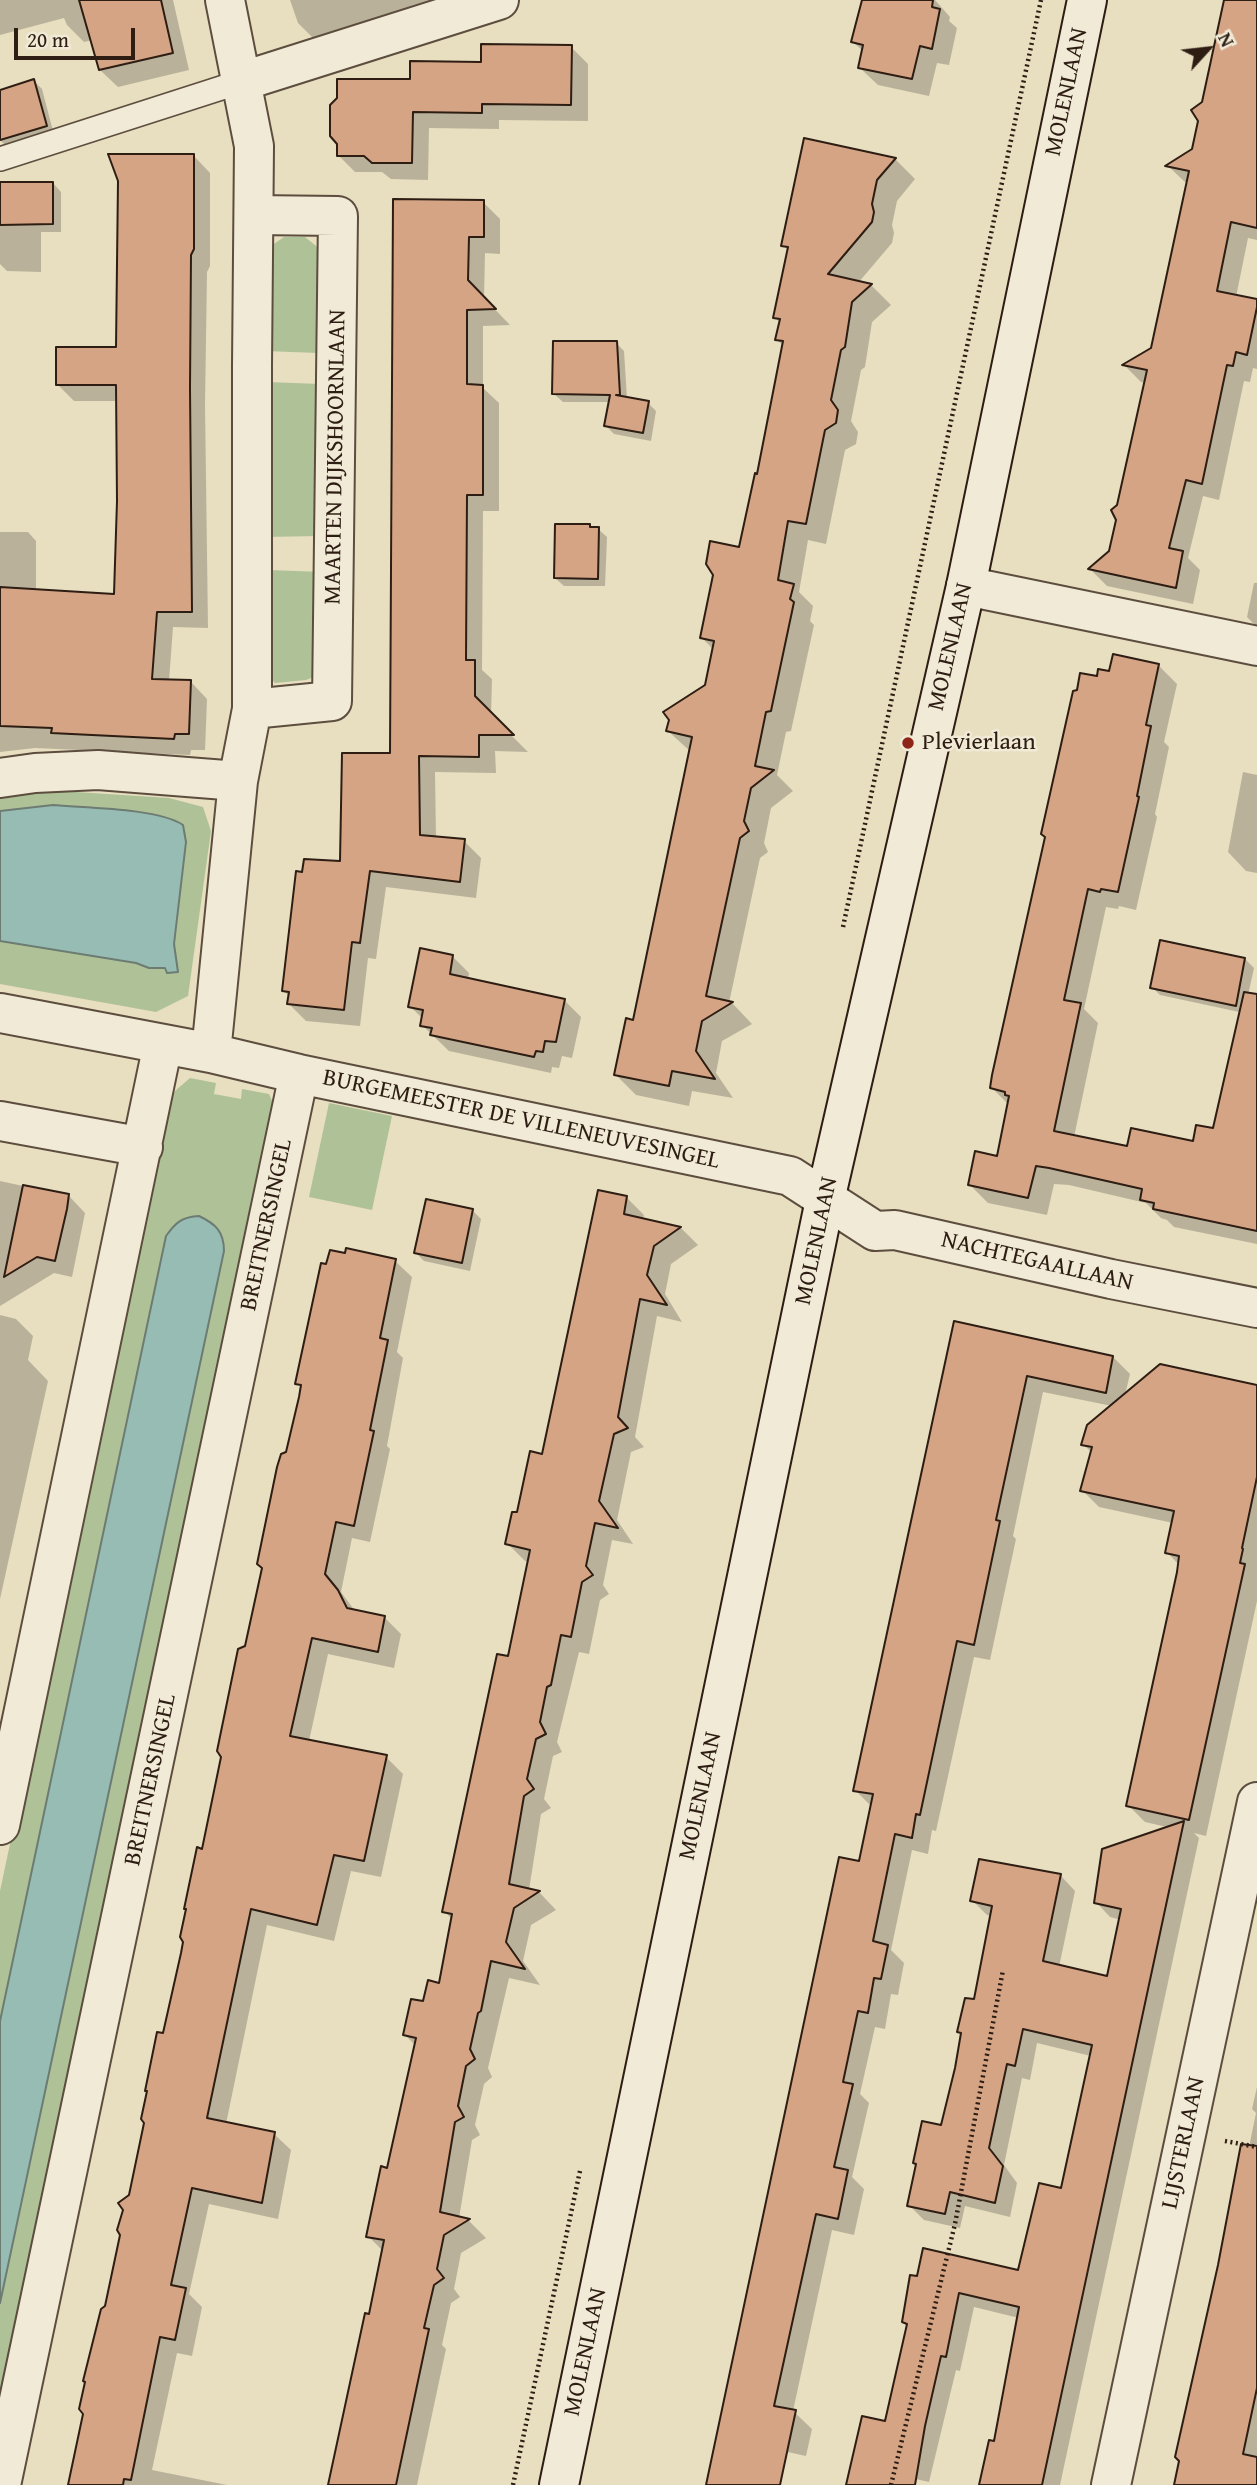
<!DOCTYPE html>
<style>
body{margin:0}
#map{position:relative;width:1257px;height:2485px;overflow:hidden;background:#e8dec0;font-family:"Gentium Book Plus",serif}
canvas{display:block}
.north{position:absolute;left:1173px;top:14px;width:70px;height:70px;-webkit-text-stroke:5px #f0ead6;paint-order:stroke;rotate:63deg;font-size:19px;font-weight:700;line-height:28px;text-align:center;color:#2d1d13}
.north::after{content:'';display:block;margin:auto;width:24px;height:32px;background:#2d1d13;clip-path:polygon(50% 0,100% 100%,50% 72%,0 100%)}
.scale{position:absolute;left:14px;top:28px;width:121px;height:32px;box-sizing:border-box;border:4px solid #2d1d13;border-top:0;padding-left:9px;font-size:21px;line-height:24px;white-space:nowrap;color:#2d1d13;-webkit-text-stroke:5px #f0ead6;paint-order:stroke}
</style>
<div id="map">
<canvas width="1257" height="2485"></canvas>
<div class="north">N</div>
<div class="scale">20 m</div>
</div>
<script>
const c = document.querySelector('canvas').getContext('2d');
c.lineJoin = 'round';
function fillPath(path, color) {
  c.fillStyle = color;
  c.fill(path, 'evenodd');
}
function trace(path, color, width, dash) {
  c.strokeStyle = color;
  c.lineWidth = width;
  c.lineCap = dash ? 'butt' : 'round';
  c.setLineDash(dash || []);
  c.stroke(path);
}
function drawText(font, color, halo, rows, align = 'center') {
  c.font = font + ' "Gentium Book Plus",serif';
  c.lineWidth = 5;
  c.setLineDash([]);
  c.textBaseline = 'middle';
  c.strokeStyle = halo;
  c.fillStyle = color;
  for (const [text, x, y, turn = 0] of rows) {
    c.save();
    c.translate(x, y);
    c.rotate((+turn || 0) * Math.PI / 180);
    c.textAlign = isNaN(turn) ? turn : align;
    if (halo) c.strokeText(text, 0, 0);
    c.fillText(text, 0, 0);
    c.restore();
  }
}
const green = new Path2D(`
 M 284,237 L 305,237 L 321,250 L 318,353 L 265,351 L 268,248 Z
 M 267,382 L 320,384 L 319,536 L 264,537 Z
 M 269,570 L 322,572 L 319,675 L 306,680 L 275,683 L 266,673 Z
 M 45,790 L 169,798 L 203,807 L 211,831 L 188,996 L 156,1012 L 0,984 L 0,796 Z
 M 190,1078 L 216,1083 L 214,1094 L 241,1099 L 242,1089 L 269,1094 L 274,1105 L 0,2424 L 0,2303 L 224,1251 L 166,1236 L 0,2021 L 0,1891 L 166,1109 L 175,1091 Z
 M 329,1103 L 392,1116 L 372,1210 L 309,1197 Z`);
const water = new Path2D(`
 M 53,805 C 85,808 158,808 183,825 L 186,842 L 174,944 L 178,972 L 167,973 L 165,968 L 149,968 L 136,963 L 0,941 L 0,811 Z
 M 199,1216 C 216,1224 224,1232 224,1251 L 0,2303 L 0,2021 L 166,1236 C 176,1222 182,1217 199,1216 Z`);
const shadow = new Path2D(`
 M 0,0 L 173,0 L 189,70 L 118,87 L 100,70 L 92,40 L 84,42 L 67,25 L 64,18 L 0,35 Z
 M 290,0 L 492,0 L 455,0 L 375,18 L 377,25 L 314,39 L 298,23 Z
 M 863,0 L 935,0 L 950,17 L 949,21 L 957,28 L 949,65 L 937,63 L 929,96 L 878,85 L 860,68 L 864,52 L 853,42 Z
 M 1226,0 L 1257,0 L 1257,240 L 1248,238 L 1236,297 L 1257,301 L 1257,369 L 1253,368 L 1250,382 L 1244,381 L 1219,500 L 1203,496 L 1188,558 L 1200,570 L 1193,604 L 1107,586 L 1090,569 L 1110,552 L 1146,383 L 1141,382 L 1125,366 L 1152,350 L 1188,183 L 1185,182 L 1168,166 L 1194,150 Z
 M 571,47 L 588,64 L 588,121 L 499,120 L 499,129 L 429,128 L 428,180 L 391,179 L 382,172 L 355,172 L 338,155 L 411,81 L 483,63 Z
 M 34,81 L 42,89 L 54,135 L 8,148 L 0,140 L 0,91 Z
 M 805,140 L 895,159 L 915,179 L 897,201 L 892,225 L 894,233 L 892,243 L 858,283 L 871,285 L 891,305 L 872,322 L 865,367 L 861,370 L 851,421 L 858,432 L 856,444 L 845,450 L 826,544 L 808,540 L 799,592 L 813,606 L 810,621 L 814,625 L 791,731 L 786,732 L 777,775 L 793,791 L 771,808 L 764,843 L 768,852 L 760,858 L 729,1003 L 733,1004 L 752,1024 L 722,1041 L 716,1073 L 733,1098 L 692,1091 L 689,1106 L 636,1095 L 616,1075 L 634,1022 L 691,752 L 668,731 L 707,686 L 714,650 L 701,637 L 740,549 L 758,476 L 784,346 L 777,340 L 781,323 L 775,318 L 789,251 L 783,245 Z
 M 194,156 L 210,173 L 210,266 L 207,272 L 205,405 L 208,628 L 173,627 L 169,681 L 191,682 L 207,699 L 205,750 L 191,750 L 190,755 L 35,748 L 0,752 L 0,659 L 115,596 L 118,501 L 118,401 L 74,401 L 58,385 L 118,348 Z
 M 53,183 L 61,192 L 61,232 L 41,232 L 41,272 L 7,271 L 0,264 L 0,184 Z
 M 394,201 L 483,202 L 500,219 L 500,254 L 485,253 L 484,298 L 510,325 L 483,326 L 483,388 L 499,403 L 499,511 L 483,511 L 482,670 L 492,679 L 491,715 L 528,752 L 495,751 L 496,773 L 435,772 L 436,838 L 464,841 L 481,858 L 476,898 L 386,887 L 376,959 L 368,958 L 360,1026 L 306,1021 L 289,1004 L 290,997 L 284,991 L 392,755 Z
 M 616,343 L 624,351 L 627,399 L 648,403 L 656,411 L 651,441 L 614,434 L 606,426 L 610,402 L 563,402 L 554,394 Z
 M 589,526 L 592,529 L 598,529 L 607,537 L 605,586 L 564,586 L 555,578 Z
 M 0,532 L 28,532 L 36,541 L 36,593 L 6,593 L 0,587 Z
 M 1254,583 L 1257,583 L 1257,627 L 1247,617 Z
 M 1158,665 L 1177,684 L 1164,742 L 1169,747 L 1155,814 L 1157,817 L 1136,910 L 1119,906 L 1118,909 L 1106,907 L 1084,1009 L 1098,1023 L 1074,1137 L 1128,1148 L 1194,1143 L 1214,1130 L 1257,1024 L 1257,1244 L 1174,1227 L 1167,1220 L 1161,1218 L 1146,1203 L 1069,1185 L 1054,1184 L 1047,1215 L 988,1203 L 970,1185 L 998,1158 L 1009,1105 L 992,1088 L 1098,678 L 1111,673 Z
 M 1243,772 L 1257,775 L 1257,873 L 1246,871 L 1228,852 Z
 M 1161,942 L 1246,960 L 1254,968 L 1244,1013 L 1160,995 L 1152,987 Z
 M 452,956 L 469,973 L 468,980 L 564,1000 L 581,1017 L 572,1058 L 562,1056 L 559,1068 L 552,1067 L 551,1073 L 449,1051 L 422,1025 L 423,1019 L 410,1006 Z
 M 0,1181 L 69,1196 L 85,1213 L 72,1277 L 54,1273 L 0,1306 Z
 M 626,1197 L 644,1215 L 643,1220 L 681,1228 L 698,1245 L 671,1264 L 665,1294 L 682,1322 L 657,1316 L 635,1437 L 644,1447 L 631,1452 L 617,1520 L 633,1544 L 612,1540 L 603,1585 L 609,1594 L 600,1600 L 589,1654 L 579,1652 L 557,1742 L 562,1752 L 553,1756 L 544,1799 L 551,1808 L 541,1814 L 529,1890 L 539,1892 L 556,1910 L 531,1925 L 523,1961 L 540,1985 L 509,1978 L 488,2068 L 492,2077 L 484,2084 L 475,2125 L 480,2135 L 472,2140 L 459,2218 L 469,2221 L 486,2238 L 461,2253 L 454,2289 L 460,2297 L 451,2303 L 442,2345 L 446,2349 L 417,2485 L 330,2485 L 384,2252 L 368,2236 L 389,2170 L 416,2046 L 405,2035 L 425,2003 L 440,1985 L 453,1920 L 444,1911 L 510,1658 L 530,1562 L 525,1561 L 507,1543 L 543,1456 Z
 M 473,1211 L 481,1219 L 470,1271 L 424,1261 L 416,1253 Z
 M 395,1261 L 412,1277 L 397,1352 L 403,1358 L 387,1446 L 390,1449 L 370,1542 L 352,1538 L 341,1592 L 355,1611 L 384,1617 L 401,1634 L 394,1668 L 328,1654 L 309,1741 L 386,1757 L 403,1774 L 381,1877 L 351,1871 L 334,1941 L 267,1925 L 226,2124 L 274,2134 L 291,2150 L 278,2219 L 209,2204 L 189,2294 L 202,2307 L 192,2356 L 177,2353 L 152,2470 L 227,2485 L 70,2485 L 302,1388 L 297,1383 Z
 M 0,1315 L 16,1319 L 33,1336 L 28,1360 L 48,1381 L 0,1599 Z
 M 955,1323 L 1113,1357 L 1130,1374 L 1125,1395 L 1257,1387 L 1257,1601 L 1206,1836 L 1194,1833 L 1199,1838 L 1060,2485 L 981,2485 L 996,2443 L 1019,2318 L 974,2307 L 960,2371 L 956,2370 L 929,2482 L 870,2469 L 886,2423 L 908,2326 L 904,2322 L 911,2277 L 1020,2272 L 1063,2190 L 1091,2056 L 1037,2043 L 1030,2080 L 1022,2078 L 1004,2165 L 1017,2183 L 1010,2217 L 965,2206 L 960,2228 L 924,2220 L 909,2205 L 942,2127 L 962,2035 L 959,2032 L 976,2002 L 992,1916 L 987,1915 L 972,1900 L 1061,1876 L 1075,1891 L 1059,1967 L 1108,1978 L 1121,1920 L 1110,1917 L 1096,1902 L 1171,1828 L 1145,1822 L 1128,1805 L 1179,1565 L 1167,1552 L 1173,1523 L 1099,1507 L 1082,1490 L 1092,1453 L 1083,1444 L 1112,1406 L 1043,1392 L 1013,1536 L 1016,1539 L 990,1660 L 974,1657 L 936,1831 L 932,1830 L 928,1854 L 912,1850 L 891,1950 L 904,1963 L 898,1995 L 891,1994 L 885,2029 L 875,2027 L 860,2094 L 869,2103 L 852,2177 L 864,2189 L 854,2235 L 832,2230 L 793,2411 L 812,2429 L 806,2456 L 737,2441 L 872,1807 L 855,1790 Z
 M 1257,2087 L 1257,2485 L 1188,2485 L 1241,2186 L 1256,2113 L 1252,2109 Z`);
const building = new Path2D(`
 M 79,0 L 161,0 L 173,53 L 99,70 Z
 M 862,0 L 933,0 L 932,7 L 940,9 L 932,49 L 920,46 L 912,79 L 858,68 L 863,45 L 851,42 Z
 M 1224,0 L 1257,0 L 1257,228 L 1231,222 L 1217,291 L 1257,299 L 1257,307 L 1247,355 L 1236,352 L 1233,366 L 1227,365 L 1202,484 L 1186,480 L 1169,548 L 1183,551 L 1176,588 L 1088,569 L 1109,551 L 1116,520 L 1111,510 L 1117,505 L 1147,370 L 1122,365 L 1151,348 L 1189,171 L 1165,166 L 1192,149 L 1198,121 L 1191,110 L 1202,102 Z
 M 481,44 L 572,45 L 571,105 L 482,104 L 482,113 L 413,112 L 412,163 L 372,163 L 364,156 L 337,156 L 337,144 L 330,136 L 330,105 L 337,98 L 337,79 L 410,79 L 410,61 L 481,62 Z
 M 34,79 L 47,126 L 0,140 L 0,90 Z
 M 804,138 L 896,158 L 877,180 L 872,204 L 874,212 L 872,222 L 828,274 L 872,284 L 852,302 L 845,347 L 841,350 L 831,400 L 838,410 L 836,423 L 825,430 L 806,524 L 788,521 L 778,580 L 794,584 L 790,599 L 794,602 L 771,711 L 766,712 L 755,766 L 774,770 L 751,788 L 744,821 L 749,831 L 740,838 L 706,996 L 733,1002 L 702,1021 L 696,1051 L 715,1079 L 672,1071 L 669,1086 L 614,1075 L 626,1018 L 633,1020 L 692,737 L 666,731 L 669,720 L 663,712 L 705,685 L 714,641 L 700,638 L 713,575 L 706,564 L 710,541 L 739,547 L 755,473 L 757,474 L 783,341 L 775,340 L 780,319 L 773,318 L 788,247 L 781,246 Z
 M 108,154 L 194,154 L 194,249 L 191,255 L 190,388 L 192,612 L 157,612 L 152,679 L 191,680 L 189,734 L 175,734 L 174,739 L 51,733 L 52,728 L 0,726 L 0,587 L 114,594 L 117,501 L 116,385 L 56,385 L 56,347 L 116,347 L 118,181 Z
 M 0,182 L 53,182 L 53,224 L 0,225 Z
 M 393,199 L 484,200 L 484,237 L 469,237 L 468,280 L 496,309 L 467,310 L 467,384 L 483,385 L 483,495 L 467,495 L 466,660 L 475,660 L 475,696 L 514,735 L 479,735 L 479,757 L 419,756 L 420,835 L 465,839 L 460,882 L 370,871 L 360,943 L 352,942 L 344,1010 L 287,1004 L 289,992 L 282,991 L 296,871 L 302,872 L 304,859 L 340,861 L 342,753 L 390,753 Z
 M 553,341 L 617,341 L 620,395 L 616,395 L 649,401 L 643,433 L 604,426 L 610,395 L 552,394 Z
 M 555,524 L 590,524 L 590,527 L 599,527 L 598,579 L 554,578 Z
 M 1113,654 L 1159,664 L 1146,725 L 1151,726 L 1137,796 L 1139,797 L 1118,892 L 1101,889 L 1100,892 L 1088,889 L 1064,1000 L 1081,1003 L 1054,1131 L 1127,1146 L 1131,1128 L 1193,1141 L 1196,1125 L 1213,1128 L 1244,992 L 1257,994 L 1257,1231 L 1153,1209 L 1154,1203 L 1140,1200 L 1142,1189 L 1049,1168 L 1036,1166 L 1028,1198 L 968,1185 L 975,1151 L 997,1156 L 1009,1096 L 1005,1095 L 1005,1092 L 990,1088 L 992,1075 L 1045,837 L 1041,834 L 1073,691 L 1077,690 L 1080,673 L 1097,676 L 1098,669 L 1109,671 Z
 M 1160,940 L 1245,958 L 1236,1006 L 1150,988 Z
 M 420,948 L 453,955 L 450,974 L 565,999 L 556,1042 L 545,1041 L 543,1052 L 536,1051 L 534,1057 L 430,1035 L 432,1028 L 420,1026 L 423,1010 L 408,1007 Z
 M 23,1185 L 69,1194 L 67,1209 L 55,1261 L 37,1257 L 4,1277 Z
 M 598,1190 L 627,1196 L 624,1214 L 681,1227 L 654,1246 L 647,1275 L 667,1305 L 640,1299 L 618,1417 L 628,1428 L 614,1434 L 599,1501 L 618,1528 L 595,1523 L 586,1566 L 593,1575 L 582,1582 L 571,1637 L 561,1635 L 551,1685 L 547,1687 L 540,1722 L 546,1734 L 536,1739 L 527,1779 L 534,1789 L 524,1796 L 509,1884 L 540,1891 L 514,1908 L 506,1942 L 525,1969 L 491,1961 L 481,2011 L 478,2013 L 470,2049 L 475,2059 L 466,2066 L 458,2106 L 464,2117 L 455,2122 L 440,2212 L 470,2219 L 444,2235 L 437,2269 L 444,2278 L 434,2285 L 424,2328 L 429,2329 L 396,2485 L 328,2485 L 365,2313 L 369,2314 L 384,2240 L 366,2237 L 381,2166 L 387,2168 L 416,2038 L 403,2035 L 411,1999 L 423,2001 L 428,1980 L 439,1983 L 452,1914 L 442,1912 L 497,1654 L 508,1656 L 530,1550 L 505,1544 L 512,1512 L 517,1512 L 530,1451 L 542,1454 Z
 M 426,1199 L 473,1209 L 462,1263 L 414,1253 Z
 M 346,1248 L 396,1259 L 380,1338 L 388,1340 L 370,1430 L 374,1431 L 354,1526 L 336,1522 L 325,1574 L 338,1590 L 347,1608 L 385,1616 L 378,1652 L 312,1638 L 290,1736 L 387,1755 L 364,1861 L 334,1855 L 317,1925 L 251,1909 L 207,2118 L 275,2132 L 262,2203 L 192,2188 L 171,2285 L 186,2288 L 175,2340 L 160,2337 L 131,2480 L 124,2479 L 123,2485 L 68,2485 L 83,2414 L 79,2409 L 85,2382 L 83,2381 L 101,2309 L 105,2306 L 120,2235 L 117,2230 L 123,2210 L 118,2203 L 129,2195 L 144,2123 L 141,2119 L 147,2091 L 145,2091 L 157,2032 L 163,2033 L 181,1953 L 183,1942 L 180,1937 L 186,1909 L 184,1909 L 197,1847 L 202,1849 L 221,1757 L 217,1751 L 238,1649 L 245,1646 L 262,1568 L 257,1564 L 277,1467 L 281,1454 L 286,1452 L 299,1397 L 301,1385 L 295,1384 L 321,1263 L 326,1264 L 330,1250 L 345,1253 Z
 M 954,1321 L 1113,1356 L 1106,1393 L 1027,1376 L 996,1520 L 1000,1521 L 974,1645 L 957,1641 L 920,1815 L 916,1814 L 912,1838 L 895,1834 L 873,1941 L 888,1945 L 881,1979 L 874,1978 L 868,2013 L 858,2011 L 843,2082 L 853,2084 L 834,2167 L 848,2170 L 838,2219 L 816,2214 L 774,2406 L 796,2410 L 780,2485 L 706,2485 L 839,1857 L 859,1861 L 873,1794 L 853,1791 Z
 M 1160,1364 L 1257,1385 L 1257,1477 L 1242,1548 L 1243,1549 L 1240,1563 L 1245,1564 L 1189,1820 L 1126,1806 L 1177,1572 L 1179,1556 L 1165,1553 L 1174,1511 L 1080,1491 L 1092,1447 L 1081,1445 L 1087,1425 Z
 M 1184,1821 L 1042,2485 L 979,2485 L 989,2440 L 994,2441 L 1019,2307 L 959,2293 L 946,2357 L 941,2356 L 925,2426 L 915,2485 L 846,2485 L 862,2416 L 885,2421 L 907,2324 L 902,2322 L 910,2275 L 917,2276 L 923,2248 L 1018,2270 L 1039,2183 L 1061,2188 L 1092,2045 L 1023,2029 L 1015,2066 L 1007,2064 L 989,2148 L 1003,2166 L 995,2203 L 950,2192 L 945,2214 L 907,2206 L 916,2164 L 913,2163 L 922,2121 L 941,2125 L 955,2068 L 961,2033 L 957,2032 L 965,1998 L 974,1999 L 992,1906 L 970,1901 L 979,1859 L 1061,1874 L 1043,1961 L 1107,1976 L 1121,1909 L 1094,1903 L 1102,1849 Z
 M 1241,2144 L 1257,2146 L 1257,2388 L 1243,2454 L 1257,2457 L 1257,2485 L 1174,2485 L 1179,2461 L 1175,2457 L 1218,2265 Z`);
const path = new Path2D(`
 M 843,927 L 1041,0
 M 1225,2141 L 1257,2147
 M 513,2485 L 580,2171
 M 891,2485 L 955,2224 L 1003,1970`);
const service = new Path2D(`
 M 0,159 L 243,81`);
const minor = new Path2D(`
 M 243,81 L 499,0
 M 966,586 L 1257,646
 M 252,709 L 332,701 L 338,216 L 254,215
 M 0,778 L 35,773 L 98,770 L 238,781
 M 0,1013 L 211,1053 L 299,1074 L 790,1176 L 875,1231 L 895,1230 L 1111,1279 L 1257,1308
 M 211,1053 L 238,781 L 252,709 L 252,365 L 254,146 L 225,0
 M 0,1121 L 143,1147
 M 0,1825 L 163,1044
 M 1,2485 L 299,1074
 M 1111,2485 L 1257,1802`);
const secondary = new Path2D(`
 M 559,2485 L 825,1200 L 966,586 L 1087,0`);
const markers = [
 [908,743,7,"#8f2418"]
];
const streetNames = [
 ["MOLENLAAN",1067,92,-78],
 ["MAARTEN DIJKSHOORNLAAN",336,457,-89],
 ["MOLENLAAN",951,647,-77],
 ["BURGEMEESTER DE VILLENEUVESINGEL",521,1120,12],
 ["BREITNERSINGEL",267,1225,-78],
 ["MOLENLAAN",817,1241,-78],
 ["NACHTEGAALLAAN",1037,1262,13],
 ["BREITNERSINGEL",151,1780,-78],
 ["MOLENLAAN",701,1796,-78],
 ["LIJSTERLAAN",1184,2143,-78],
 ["MOLENLAAN",586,2352,-78]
];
const poiNames = [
 ["Plevierlaan",922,743]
];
fillPath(green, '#afc297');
fillPath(water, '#97bcb3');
trace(water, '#6d7c73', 2);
fillPath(shadow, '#0003');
fillPath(building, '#d5a485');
trace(building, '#2d1d13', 2);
trace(service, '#5c4d3e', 26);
trace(minor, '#5c4d3e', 42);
trace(secondary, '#2d1d13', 42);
trace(path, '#2d1d13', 4.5, [2, 3.5]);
trace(service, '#f0ead6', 23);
trace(minor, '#f0ead6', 38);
trace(secondary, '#f0ead6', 38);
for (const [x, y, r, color] of markers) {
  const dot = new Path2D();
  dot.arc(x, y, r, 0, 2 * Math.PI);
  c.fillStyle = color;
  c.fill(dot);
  trace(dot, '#f0ead6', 2.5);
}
drawText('24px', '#2d1d13', '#f0ead6', streetNames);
drawText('24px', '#2d1d13', '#f0ead6', poiNames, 'left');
</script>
